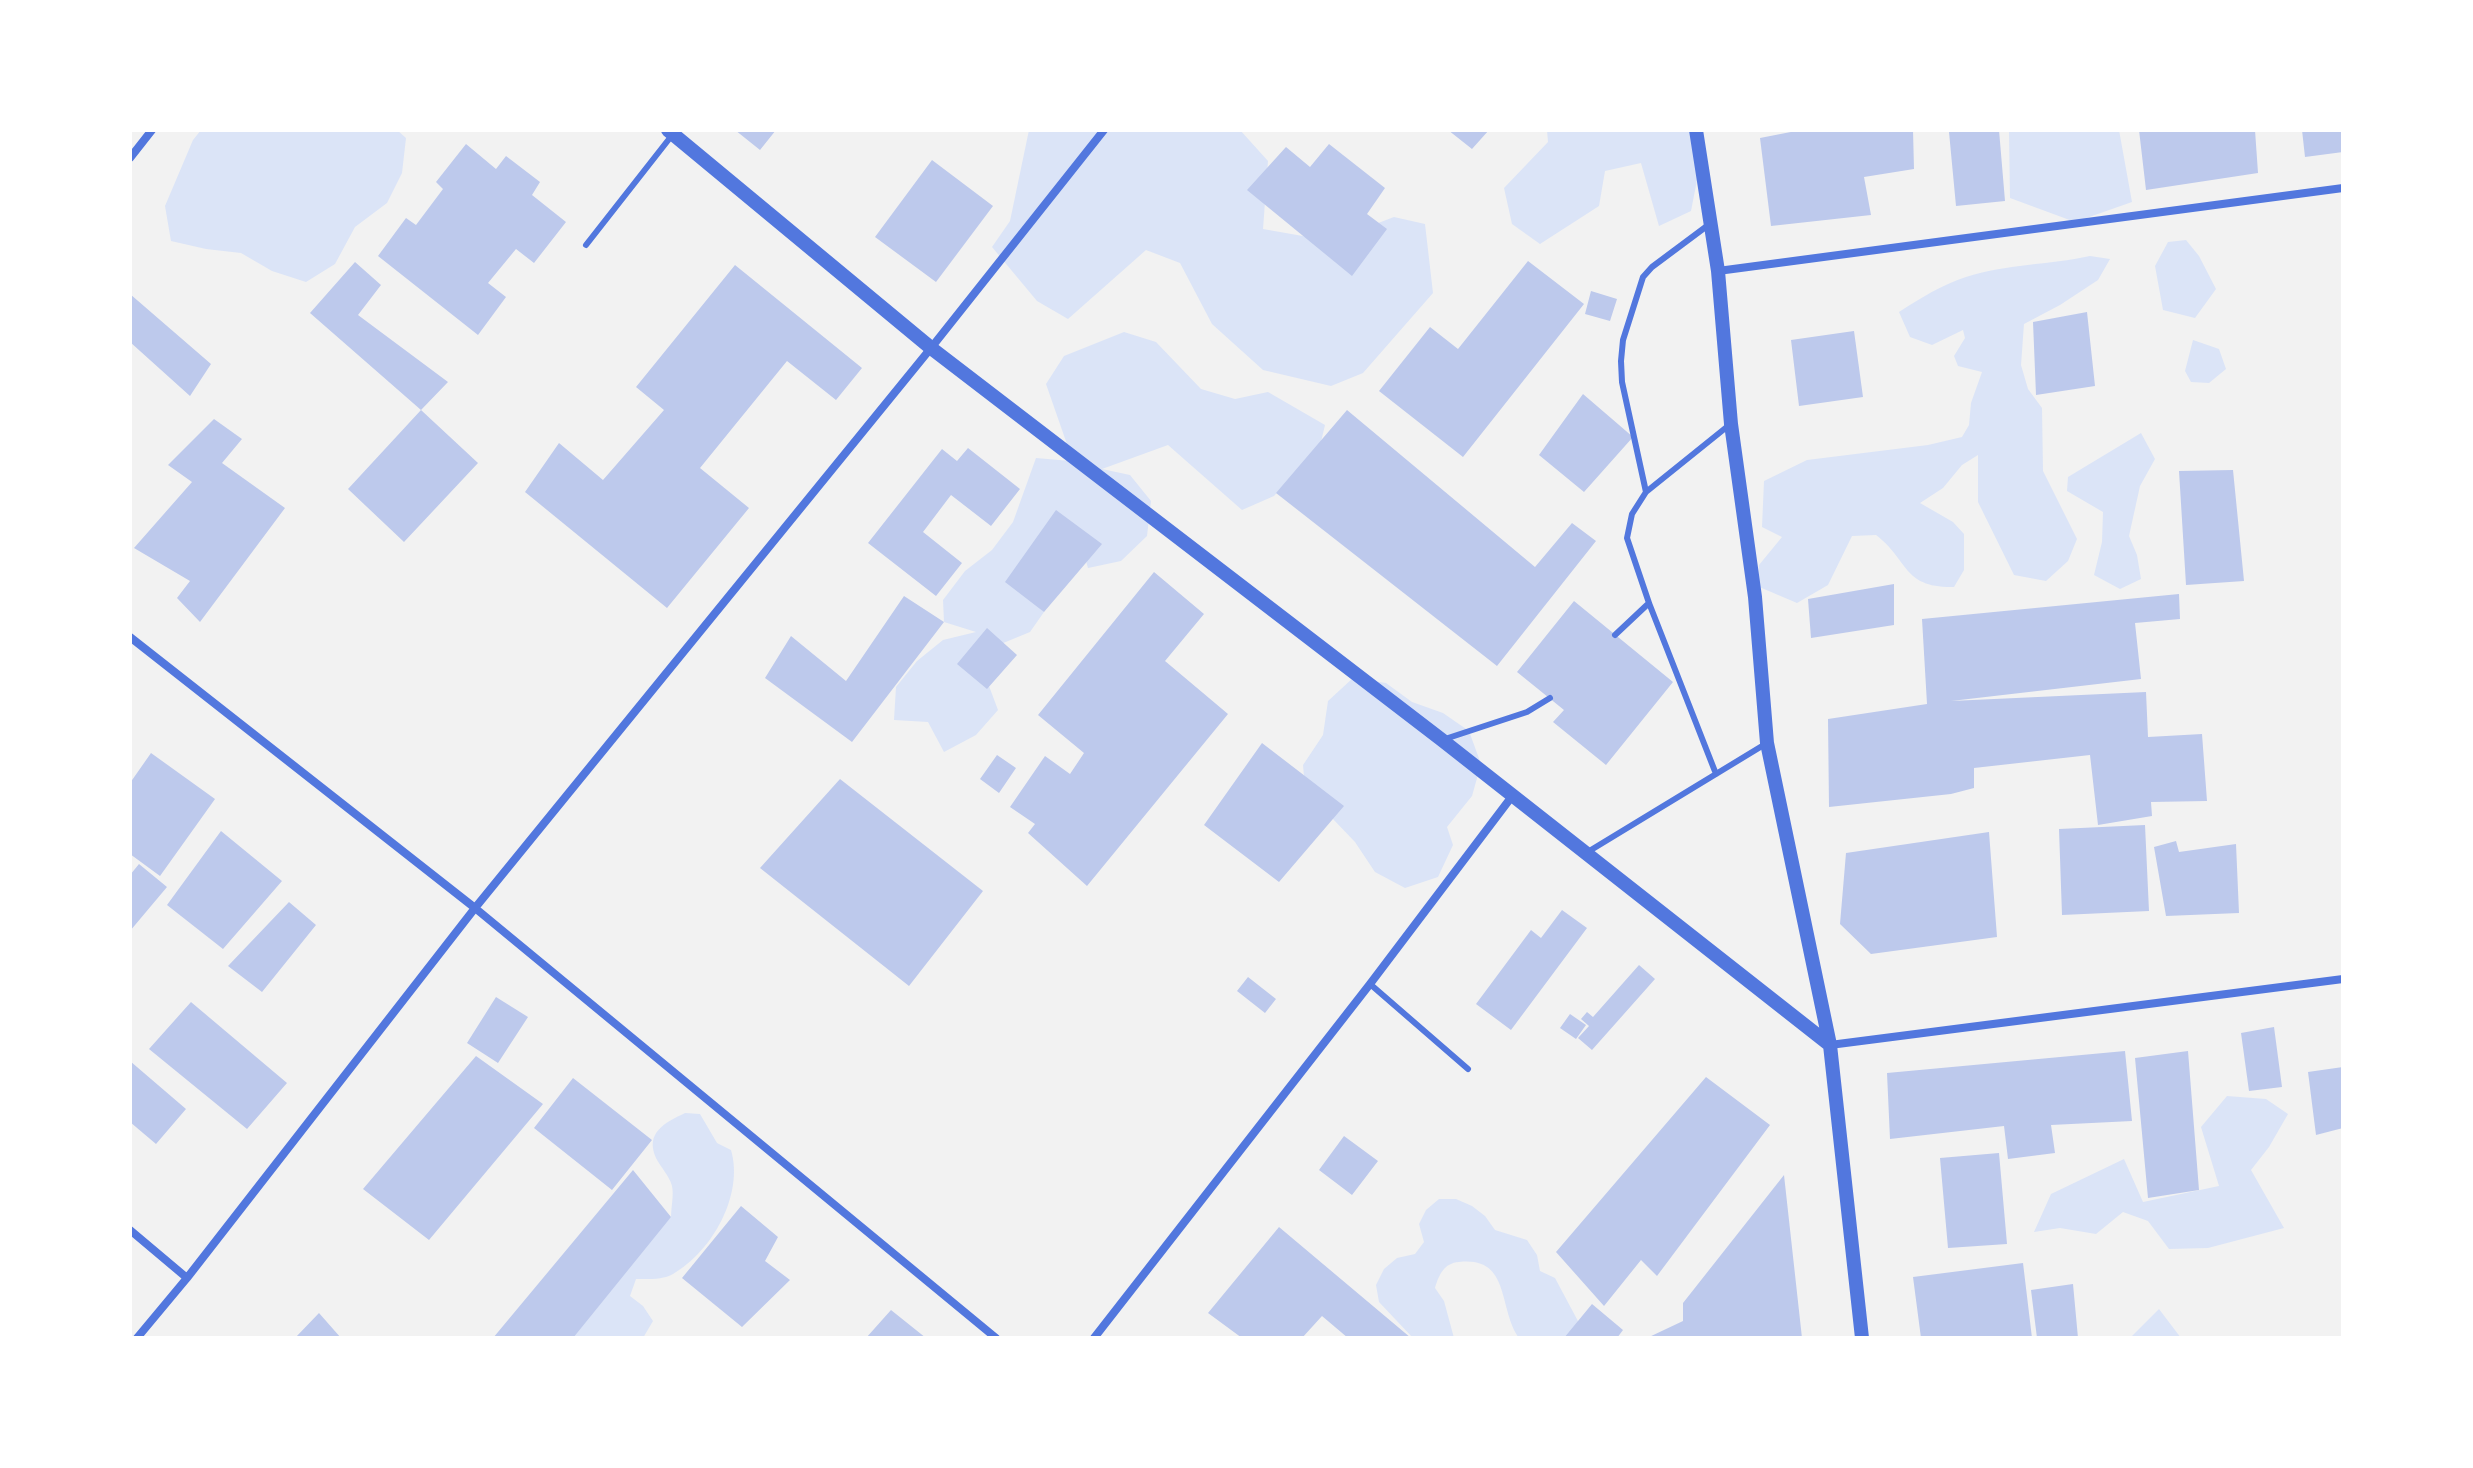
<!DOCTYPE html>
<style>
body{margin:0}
#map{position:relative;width:2473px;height:1468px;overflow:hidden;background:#f2f2f2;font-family:"Times New Roman",serif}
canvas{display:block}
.frame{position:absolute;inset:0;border:132px solid #fff;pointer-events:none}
</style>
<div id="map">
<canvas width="2473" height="1468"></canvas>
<div class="frame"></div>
</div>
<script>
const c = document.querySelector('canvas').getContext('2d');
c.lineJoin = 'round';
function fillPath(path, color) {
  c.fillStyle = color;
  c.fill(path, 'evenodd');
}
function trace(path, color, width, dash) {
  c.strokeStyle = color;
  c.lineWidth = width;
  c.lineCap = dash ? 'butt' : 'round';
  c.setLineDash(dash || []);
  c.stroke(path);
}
const green = new Path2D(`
 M 201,130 L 397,130 L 406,138 L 402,173 L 387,203 L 355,227 L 335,264 L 306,282 L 272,271 L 241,253 L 206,249 L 171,241 L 165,206 L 193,140 Z
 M 1029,130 L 1240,130 L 1268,161 L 1263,229 L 1331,241 L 1394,217 L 1425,224 L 1433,293 L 1363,373 L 1331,386 L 1263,370 L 1212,324 L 1180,263 L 1146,250 L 1068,319 L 1037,301 L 992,247 L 1010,221 Z
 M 1547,130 L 1700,130 L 1704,144 L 1691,211 L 1659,226 L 1641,163 L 1605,171 L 1599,206 L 1540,244 L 1512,224 L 1504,188 L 1548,142 Z
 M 2009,130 L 2119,130 L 2132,202 L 2075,222 L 2010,198 Z
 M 2186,240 L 2199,256 L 2216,289 L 2195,318 L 2163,310 L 2155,266 L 2168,242 Z
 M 2090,256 L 2110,259 L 2098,280 L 2060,305 L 2024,324 L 2021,365 L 2028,389 L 2042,408 L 2043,471 L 2077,539 L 2068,561 L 2046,581 L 2014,575 L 1978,502 L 1978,455 L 1962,465 L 1943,488 L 1920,503 L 1953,522 L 1964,534 L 1964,570 L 1954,587 C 1902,588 1909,560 1876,535 L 1852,536 L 1828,585 L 1797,603 L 1757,586 L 1759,565 L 1782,537 L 1762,527 L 1764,481 L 1807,460 L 1928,445 L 1962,437 L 1969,425 L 1971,403 L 1982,372 L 1958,366 L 1954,356 L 1965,338 L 1963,330 L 1932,345 L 1910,337 L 1899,312 C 1921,298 1941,285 1966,277 C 2006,264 2049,265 2090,256 Z
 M 1124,332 L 1156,342 L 1201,389 L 1235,399 L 1268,392 L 1325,425 L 1320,446 L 1274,496 L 1242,510 L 1168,445 L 1102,469 L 1130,475 L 1151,501 L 1147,536 L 1121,561 L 1088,568 L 1084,554 L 1025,585 L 1044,612 L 1030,632 L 996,646 L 986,678 L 998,710 L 976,735 L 944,752 L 928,722 L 894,720 L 896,687 L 917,661 L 943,640 L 976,632 L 944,622 L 943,600 L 965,571 L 992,550 L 1013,522 L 1036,458 L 1070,461 L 1069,450 L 1046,384 L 1064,356 Z
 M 2193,340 L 2219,349 L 2226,369 L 2209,383 L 2191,382 L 2185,371 Z
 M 2141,433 L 2155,459 L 2140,486 L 2129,536 L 2137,555 L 2141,579 L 2120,589 L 2094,575 L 2102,542 L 2103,512 L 2067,491 L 2068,477 Z
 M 1353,678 L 1386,683 L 1412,702 L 1443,713 L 1469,731 L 1481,764 L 1472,796 L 1447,827 L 1453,845 L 1438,877 L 1405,888 L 1375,872 L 1355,842 L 1332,818 L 1306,799 L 1303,765 L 1323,735 L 1328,701 Z
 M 2227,1096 L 2266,1099 L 2288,1114 L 2269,1147 L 2251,1170 L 2284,1228 L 2208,1248 L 2169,1249 L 2148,1221 L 2123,1212 L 2096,1234 L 2060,1228 L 2034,1232 L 2051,1194 L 2124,1159 L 2143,1202 L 2219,1186 L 2201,1127 Z
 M 685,1113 L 700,1114 L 717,1143 L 731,1150 C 744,1194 713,1251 673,1274 C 663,1280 648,1279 636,1279 L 630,1296 L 643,1306 L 653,1321 L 643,1338 L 534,1338 L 671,1217 C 671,1207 674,1195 672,1186 C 669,1175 661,1168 656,1158 C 645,1133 664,1123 685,1113 Z
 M 1439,1199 L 1456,1199 L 1472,1206 L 1485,1216 L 1495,1230 L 1527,1240 L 1537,1255 L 1540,1271 L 1555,1278 L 1579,1323 L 1577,1338 L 1519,1338 C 1498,1309 1511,1256 1459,1262 C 1444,1263 1439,1275 1435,1288 L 1444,1301 L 1454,1338 L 1413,1338 L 1379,1302 L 1376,1285 L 1384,1269 L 1397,1258 L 1415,1254 L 1424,1242 L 1419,1224 L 1426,1210 Z
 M 2159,1309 L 2181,1338 L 2130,1338 Z`);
const building = new Path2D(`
 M 735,130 L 776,130 L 760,150 Z
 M 1448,130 L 1489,130 L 1472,149 Z
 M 1801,130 L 1913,130 L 1914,169 L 1864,177 L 1871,215 L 1771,226 L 1760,138 Z
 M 1965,130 L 1999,130 L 2005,201 L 1956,206 L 1949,132 Z
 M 2139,130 L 2255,130 L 2258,173 L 2146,190 Z
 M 2302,130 L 2343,130 L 2343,152 L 2305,157 Z
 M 466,144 L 496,169 L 506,156 L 540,182 L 532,195 L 566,222 L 534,263 L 516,249 L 488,283 L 506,297 L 478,335 L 378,256 L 406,218 L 416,225 L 443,189 L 436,182 Z
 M 1329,144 L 1385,188 L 1367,214 L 1387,229 L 1352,276 L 1247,190 L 1286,147 L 1310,167 Z
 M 932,160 L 993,206 L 936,282 L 875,237 Z
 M 1528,261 L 1584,304 L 1463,457 L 1379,391 L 1430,327 L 1458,349 Z
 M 355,262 L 381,285 L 358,315 L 448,382 L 421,410 L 310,313 Z
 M 735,265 L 862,368 L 836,400 L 787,361 L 700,468 L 749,508 L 667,608 L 525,492 L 559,443 L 603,480 L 664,410 L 636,387 Z
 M 1591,291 L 1617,299 L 1610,321 L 1585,314 Z
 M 130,294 L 211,364 L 190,396 L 130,342 Z
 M 2087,312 L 2095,386 L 2036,395 L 2033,322 Z
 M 1854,331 L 1863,397 L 1799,406 L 1791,340 Z
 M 1583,394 L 1633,437 L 1584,492 L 1539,455 Z
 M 421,410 L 478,463 L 404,542 L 348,489 Z
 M 1347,410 L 1535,567 L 1572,523 L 1596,541 L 1497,666 L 1276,493 Z
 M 214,419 L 242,439 L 222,463 L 285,508 L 200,622 L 177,598 L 190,581 L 134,548 L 192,482 L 168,465 Z
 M 968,448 L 1020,489 L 991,526 L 951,495 L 923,532 L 962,563 L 936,596 L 868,543 L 942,449 L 957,461 Z
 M 2233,470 L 2244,581 L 2186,585 L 2179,471 Z
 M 1056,510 L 1102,544 L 1044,612 L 1005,582 Z
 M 1154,572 L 1204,614 L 1165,661 L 1228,714 L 1087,886 L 1028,833 L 1035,824 L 1010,807 L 1045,756 L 1070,774 L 1084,753 L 1038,715 Z
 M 1894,584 L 1894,625 L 1811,638 L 1808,599 Z
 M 2179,594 L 2180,619 L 2135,623 L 2141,679 L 1951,701 L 2146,692 L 2148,737 L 2202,734 L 2207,801 L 2151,802 L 2152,816 L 2098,825 L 2090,755 L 1974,768 L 1974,788 L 1951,794 L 1829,807 L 1828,719 L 1927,704 L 1922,619 Z
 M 904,596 L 944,622 L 852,742 L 765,678 L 791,636 L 846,681 Z
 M 1574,601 L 1673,682 L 1606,765 L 1553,722 L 1564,710 L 1517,672 Z
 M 987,628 L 1017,655 L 987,689 L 957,664 Z
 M 1262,743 L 1344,806 L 1279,882 L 1204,825 Z
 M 151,753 L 215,799 L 160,876 L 130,854 L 130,783 Z
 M 997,755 L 1016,768 L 999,793 L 980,779 Z
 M 840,779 L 983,891 L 909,986 L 760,868 Z
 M 2145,825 L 2149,911 L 2062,915 L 2059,829 Z
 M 221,831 L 282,881 L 223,949 L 167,905 Z
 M 1989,832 L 1997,937 L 1871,954 L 1840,924 L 1846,853 Z
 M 2176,841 L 2179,852 L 2236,844 L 2239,913 L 2166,916 L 2154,847 Z
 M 139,864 L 167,887 L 130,931 L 130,875 Z
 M 289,902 L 316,925 L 262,992 L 228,966 Z
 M 1562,910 L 1587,928 L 1511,1030 L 1476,1004 L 1531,930 L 1541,938 Z
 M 1639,965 L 1655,979 L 1592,1050 L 1578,1038 L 1589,1026 L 1581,1019 L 1587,1012 L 1593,1017 Z
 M 1248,977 L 1276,999 L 1265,1013 L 1237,991 Z
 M 496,997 L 528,1017 L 498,1063 L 467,1043 Z
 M 191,1002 L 287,1083 L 247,1129 L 149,1049 Z
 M 1570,1014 L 1586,1025 L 1576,1039 L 1560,1028 Z
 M 2274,1027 L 2282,1087 L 2249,1091 L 2241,1033 Z
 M 2125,1051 L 2132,1121 L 2051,1125 L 2055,1153 L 2008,1159 L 2004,1126 L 1890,1139 L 1887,1073 Z
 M 2188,1051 L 2199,1190 L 2148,1198 L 2135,1058 Z
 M 476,1056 L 543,1104 L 429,1240 L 363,1189 Z
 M 130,1061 L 186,1109 L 156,1144 L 130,1122 Z
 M 2343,1067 L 2343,1128 L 2316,1135 L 2308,1072 Z
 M 1706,1077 L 1770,1125 L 1657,1276 L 1641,1260 L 1604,1306 L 1556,1252 Z
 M 573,1078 L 652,1140 L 612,1190 L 534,1128 Z
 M 1344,1136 L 1378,1161 L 1352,1195 L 1319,1170 Z
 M 1999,1153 L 2007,1244 L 1948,1248 L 1940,1158 Z
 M 633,1170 L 671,1217 L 573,1338 L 493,1338 Z
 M 1784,1175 L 1802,1338 L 1647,1338 L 1683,1321 L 1683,1303 Z
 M 741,1206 L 778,1237 L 765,1261 L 790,1280 L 742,1327 L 682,1278 Z
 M 1279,1227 L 1411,1338 L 1348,1338 L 1322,1316 L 1302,1338 L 1242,1338 L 1208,1313 Z
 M 2023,1263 L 2032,1338 L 1921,1338 L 1913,1277 Z
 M 2073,1284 L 2078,1338 L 2037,1338 L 2031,1290 Z
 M 1592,1304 L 1623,1330 L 1617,1338 L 1564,1338 Z
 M 891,1310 L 926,1338 L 866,1338 Z
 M 319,1313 L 341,1338 L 295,1338 Z`);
const service = new Path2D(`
 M 586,245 L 673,134
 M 1646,492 L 1622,382 L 1621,361 L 1623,340 L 1643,277 L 1652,267 L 1711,223
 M 1615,635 L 1649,603
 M 1445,739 L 1527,712 L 1550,698
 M 1716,774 L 1649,603 L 1627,538 L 1632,514 L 1646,492 L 1728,426
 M 1586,853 L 1767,743
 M 1370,984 L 1468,1069`);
const minor = new Path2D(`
 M 130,158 L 152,130
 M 1718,271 L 2343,188
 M 130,637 L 475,908 L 996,1338
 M 1830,1045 L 2343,979
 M 130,1230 L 187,1278
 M 137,1338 L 187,1278 L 475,908 L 931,348 L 1104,130
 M 1094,1338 L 1370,984 L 1513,795`);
const tertiary = new Path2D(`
 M 668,130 L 931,348 L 1442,740 L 1830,1045
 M 1696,130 L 1718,271 L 1731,424 L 1755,597 L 1767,743 L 1830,1045 L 1862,1338`);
fillPath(green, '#dbe4f7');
fillPath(building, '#bdc9ec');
trace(service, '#5277de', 6);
trace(minor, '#5277de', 8);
trace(tertiary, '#5277de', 14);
</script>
